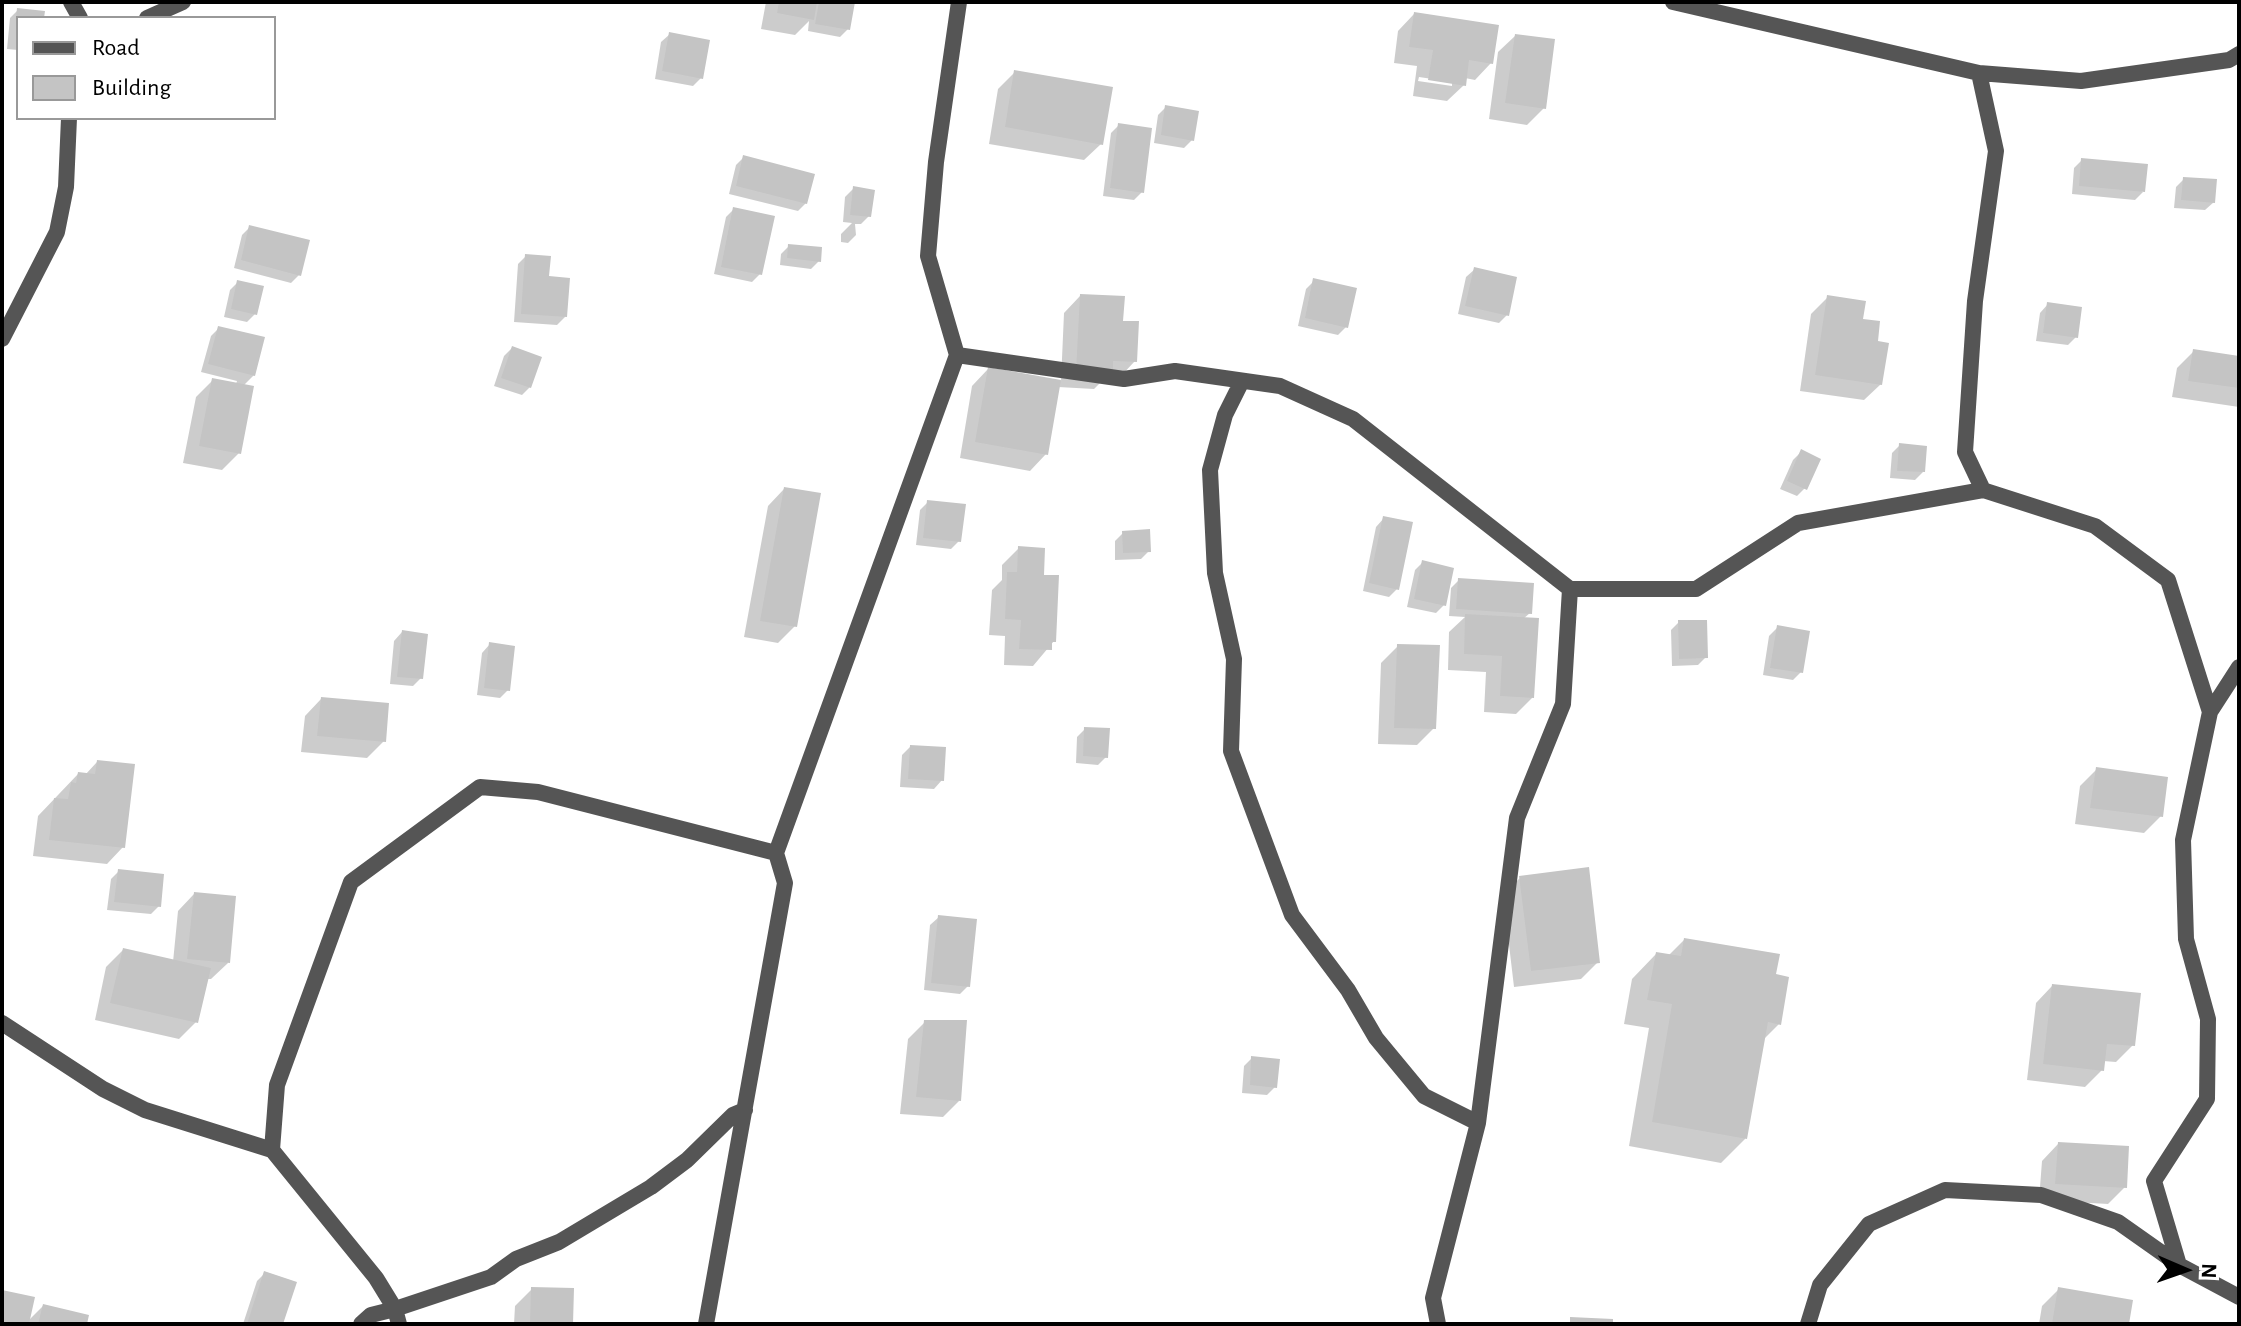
<!DOCTYPE html>
<style>
body{margin:0}
#map{position:relative;width:2241px;height:1326px;overflow:hidden;background:#fff;font-family:"Alegreya Sans",sans-serif}
canvas{display:block}
.frame{position:absolute;inset:0;border:4px solid #000;pointer-events:none}
.legend{position:absolute;left:16px;top:16px;width:260px;height:104px;box-sizing:border-box;background:#fff;border:2px solid #999;margin:0;padding:10px 14px;list-style:none;font-size:24px;color:#000}
.legend li{display:flex;align-items:center;gap:16px;height:40px}
.legend b{width:40px;border:2px solid #999}
.north{position:absolute;left:2145px;top:1230px;width:80px;height:80px;-webkit-text-stroke:6px #fff;paint-order:stroke;rotate:92deg;font-size:22px;font-weight:700;line-height:32px;text-align:center;color:#000}
.north::after{content:'';display:block;margin:auto;width:28px;height:36px;background:#000;clip-path:polygon(50% 0,100% 100%,50% 72%,0 100%)}
</style>
<div id="map">
<canvas width="2241" height="1326"></canvas>
<div class="frame"></div>
<ul class="legend">
<li><b style="height:10px;background:#555"></b>Road</li>
<li><b style="height:22px;background:#c4c4c4"></b>Building</li>
</ul>
<div class="north">N</div>
</div>
<script>
const c = document.querySelector('canvas').getContext('2d');
c.lineJoin = 'round';
function fillPath(path, color) {
  c.fillStyle = color;
  c.fill(path, 'evenodd');
}
function trace(path, color, width, dash) {
  c.strokeStyle = color;
  c.lineWidth = width;
  c.lineCap = dash ? 'butt' : 'round';
  c.setLineDash(dash || []);
  c.stroke(path);
}
const shadow = new Path2D(`
 M 766,2 L 841,2 L 848,29 L 840,37 L 808,31 L 809,21 L 795,35 L 761,29 Z
 M 18,10 L 42,18 L 18,18 L 18,50 L 7,49 L 10,18 Z
 M 1414,14 L 1491,63 L 1475,80 L 1465,78 L 1464,85 L 1447,101 L 1413,96 L 1417,66 L 1394,63 L 1398,31 ZM 1419,77 L 1452,82 L 1452,86 L 1418,81 Z
 M 670,34 L 701,78 L 693,86 L 655,79 L 661,42 Z
 M 1515,36 L 1544,108 L 1527,125 L 1489,119 L 1498,52 Z
 M 1015,72 L 1101,144 L 1084,160 L 989,144 L 998,89 Z
 M 1166,107 L 1192,140 L 1184,148 L 1154,143 L 1158,115 Z
 M 1119,125 L 1142,192 L 1134,200 L 1103,196 L 1111,133 Z
 M 744,157 L 806,203 L 798,211 L 729,194 L 736,165 Z
 M 2082,160 L 2143,192 L 2135,200 L 2072,194 L 2074,168 Z
 M 2184,179 L 2214,202 L 2205,210 L 2174,208 L 2176,187 Z
 M 853,189 L 869,216 L 861,224 L 855,224 L 856,235 L 848,243 L 841,242 L 841,234 L 852,223 L 843,222 L 845,197 Z
 M 734,209 L 760,274 L 752,282 L 714,274 L 726,217 Z
 M 250,227 L 299,275 L 291,283 L 234,268 L 242,235 Z
 M 789,246 L 819,261 L 811,269 L 780,265 L 781,254 Z
 M 526,256 L 547,278 L 565,317 L 557,325 L 514,322 L 518,264 Z
 M 1475,269 L 1507,315 L 1499,323 L 1458,314 L 1466,277 Z
 M 1314,281 L 1346,327 L 1338,335 L 1298,326 L 1306,289 Z
 M 238,282 L 255,314 L 247,322 L 224,317 L 230,290 Z
 M 1080,296 L 1121,323 L 1135,361 L 1119,378 L 1106,377 L 1094,389 L 1058,387 L 1046,454 L 1030,471 L 960,458 L 972,386 L 988,369 L 1061,381 L 1064,313 Z
 M 1828,297 L 1861,320 L 1875,343 L 1881,384 L 1864,400 L 1800,391 L 1811,314 Z
 M 2048,304 L 2076,337 L 2068,345 L 2036,341 L 2040,313 Z
 M 219,328 L 254,375 L 243,386 L 239,453 L 222,470 L 183,463 L 196,397 L 213,380 L 236,384 L 237,381 L 201,372 L 211,336 Z
 M 512,348 L 530,387 L 522,395 L 494,386 L 504,356 Z
 M 2194,351 L 2239,358 L 2239,407 L 2172,397 L 2177,368 Z
 M 1900,445 L 1923,472 L 1915,480 L 1890,478 L 1892,453 Z
 M 1801,452 L 1805,488 L 1797,496 L 1780,489 L 1793,460 Z
 M 784,489 L 795,626 L 778,643 L 744,637 L 768,506 Z
 M 928,502 L 959,541 L 951,549 L 916,545 L 920,510 Z
 M 1384,518 L 1397,589 L 1389,597 L 1363,591 L 1376,527 Z
 M 1123,533 L 1149,551 L 1141,559 L 1115,560 L 1115,541 Z
 M 1019,548 L 1042,576 L 1054,641 L 1033,666 L 1004,665 L 1005,636 L 989,635 L 992,590 L 1002,580 L 1002,565 Z
 M 1423,562 L 1444,605 L 1436,613 L 1407,607 L 1415,570 Z
 M 1459,580 L 1530,613 L 1523,619 L 1532,698 L 1516,714 L 1484,712 L 1486,672 L 1448,670 L 1449,632 L 1465,617 L 1449,616 L 1451,588 Z
 M 1679,622 L 1706,657 L 1698,665 L 1672,666 L 1671,630 Z
 M 1777,628 L 1801,672 L 1793,680 L 1763,675 L 1769,636 Z
 M 402,632 L 421,678 L 413,686 L 390,684 L 394,641 Z
 M 490,644 L 508,690 L 500,698 L 477,695 L 482,653 Z
 M 1398,646 L 1434,728 L 1417,745 L 1378,744 L 1381,663 Z
 M 321,699 L 384,741 L 367,758 L 301,752 L 305,716 Z
 M 1085,729 L 1106,757 L 1098,765 L 1076,763 L 1077,737 Z
 M 910,747 L 942,780 L 934,789 L 900,787 L 902,755 Z
 M 97,762 L 123,847 L 107,864 L 33,856 L 38,816 L 78,774 L 85,775 Z
 M 2097,769 L 2161,816 L 2144,833 L 2075,824 L 2080,786 Z
 M 119,871 L 159,906 L 151,914 L 107,910 L 111,879 Z
 M 1520,878 L 1598,962 L 1581,979 L 1514,987 L 1503,894 Z
 M 194,894 L 228,963 L 211,979 L 207,979 L 196,1022 L 179,1039 L 95,1020 L 106,967 L 123,950 L 173,962 L 178,911 Z
 M 939,917 L 968,986 L 960,994 L 924,990 L 930,925 Z
 M 1684,940 L 1773,976 L 1779,1024 L 1762,1041 L 1745,1139 L 1721,1163 L 1629,1146 L 1649,1028 L 1624,1024 L 1632,979 L 1656,954 L 1668,956 Z
 M 2052,986 L 2133,1045 L 2116,1062 L 2103,1061 L 2102,1070 L 2085,1087 L 2027,1080 L 2036,1003 Z
 M 925,1022 L 959,1101 L 943,1117 L 900,1114 L 908,1039 Z
 M 1252,1058 L 1275,1087 L 1267,1095 L 1242,1093 L 1244,1066 Z
 M 2058,1144 L 2125,1187 L 2108,1204 L 2039,1200 L 2042,1161 Z
 M 265,1273 L 281,1324 L 243,1324 L 257,1281 Z
 M 532,1289 L 571,1324 L 514,1324 L 515,1306 Z
 M 2059,1289 L 2127,1324 L 2039,1324 L 2042,1306 Z
 M 2,1292 L 27,1322 L 43,1306 L 85,1324 L 2,1324 Z`);
const building = new Path2D(`
 M 779,2 L 817,2 L 814,20 L 777,13 Z
 M 819,2 L 855,2 L 850,30 L 815,24 Z
 M 17,8 L 45,11 L 44,18 L 16,18 Z
 M 1414,12 L 1499,25 L 1493,64 L 1469,60 L 1466,86 L 1428,80 L 1433,50 L 1409,47 Z
 M 669,32 L 710,40 L 703,79 L 662,71 Z
 M 1515,34 L 1555,39 L 1546,109 L 1505,103 Z
 M 1014,70 L 1113,87 L 1103,145 L 1005,127 Z
 M 1165,105 L 1199,111 L 1194,141 L 1161,135 Z
 M 1118,123 L 1152,128 L 1144,193 L 1110,188 Z
 M 743,155 L 815,174 L 807,204 L 736,186 Z
 M 2081,158 L 2148,164 L 2145,192 L 2079,186 Z
 M 2183,177 L 2217,179 L 2215,203 L 2181,200 Z
 M 853,186 L 875,190 L 871,217 L 850,215 Z
 M 733,207 L 775,216 L 762,275 L 721,267 Z
 M 249,225 L 310,240 L 301,276 L 241,260 Z
 M 788,244 L 822,247 L 821,262 L 787,258 Z
 M 525,254 L 551,256 L 549,276 L 570,278 L 567,317 L 521,314 Z
 M 1474,267 L 1517,277 L 1509,316 L 1465,306 Z
 M 1313,278 L 1357,288 L 1348,328 L 1305,318 Z
 M 237,280 L 264,286 L 257,315 L 231,309 Z
 M 1080,294 L 1125,296 L 1123,321 L 1139,321 L 1137,362 L 1113,361 L 1113,373 L 1076,371 Z
 M 1827,295 L 1866,301 L 1863,319 L 1880,321 L 1878,341 L 1889,343 L 1882,385 L 1815,375 Z
 M 2047,302 L 2082,307 L 2078,338 L 2043,333 Z
 M 218,326 L 265,337 L 255,376 L 208,364 Z
 M 512,346 L 542,357 L 531,388 L 501,378 Z
 M 2193,349 L 2239,356 L 2239,388 L 2188,381 Z
 M 988,367 L 1061,380 L 1048,455 L 975,442 Z
 M 212,378 L 254,386 L 241,454 L 199,446 Z
 M 1899,443 L 1927,446 L 1925,472 L 1897,471 Z
 M 1801,449 L 1821,459 L 1807,490 L 1787,481 Z
 M 784,487 L 821,493 L 797,627 L 760,621 Z
 M 927,500 L 966,504 L 961,542 L 923,538 Z
 M 1383,516 L 1413,522 L 1399,590 L 1369,583 Z
 M 1150,529 L 1151,552 L 1123,553 L 1122,531 Z
 M 1018,546 L 1045,548 L 1044,575 L 1059,575 L 1056,642 L 1052,642 L 1052,650 L 1019,649 L 1021,620 L 1005,619 L 1007,572 L 1017,572 Z
 M 1422,560 L 1454,568 L 1446,606 L 1414,599 Z
 M 1458,578 L 1534,583 L 1532,614 L 1456,609 Z
 M 1465,614 L 1539,618 L 1534,698 L 1500,696 L 1502,656 L 1464,654 Z
 M 1678,620 L 1707,620 L 1708,658 L 1679,659 Z
 M 1777,625 L 1810,631 L 1803,673 L 1770,668 Z
 M 402,630 L 428,634 L 423,679 L 397,677 Z
 M 489,642 L 515,646 L 510,691 L 484,688 Z
 M 1397,644 L 1440,645 L 1436,729 L 1394,728 Z
 M 321,697 L 389,703 L 386,742 L 317,736 Z
 M 1084,727 L 1110,728 L 1108,758 L 1083,756 Z
 M 910,745 L 946,747 L 944,781 L 908,779 Z
 M 97,760 L 135,764 L 125,848 L 49,840 L 54,798 L 68,799 L 71,782 L 76,783 L 78,772 L 95,774 Z
 M 2096,767 L 2168,777 L 2163,817 L 2090,808 Z
 M 1589,867 L 1600,963 L 1531,971 L 1519,876 Z
 M 118,869 L 164,874 L 161,907 L 114,902 Z
 M 194,892 L 236,896 L 230,963 L 187,959 Z
 M 938,915 L 977,919 L 970,987 L 931,983 Z
 M 1684,938 L 1780,954 L 1776,974 L 1789,977 L 1781,1025 L 1768,1022 L 1747,1139 L 1652,1122 L 1672,1004 L 1647,1000 L 1656,952 L 1681,956 Z
 M 123,948 L 211,968 L 198,1023 L 110,1003 Z
 M 2052,984 L 2141,993 L 2135,1046 L 2107,1044 L 2104,1071 L 2043,1064 Z
 M 924,1020 L 967,1020 L 961,1101 L 916,1097 Z
 M 1251,1056 L 1280,1059 L 1277,1088 L 1250,1085 Z
 M 2058,1142 L 2129,1146 L 2127,1188 L 2055,1184 Z
 M 264,1271 L 297,1282 L 283,1324 L 247,1324 Z
 M 531,1287 L 574,1288 L 573,1324 L 530,1324 Z
 M 2058,1287 L 2133,1300 L 2129,1324 L 2052,1324 Z
 M 2,1290 L 35,1297 L 29,1324 L 2,1324 Z
 M 43,1304 L 89,1315 L 87,1324 L 38,1324 Z
 M 1570,1317 L 1613,1319 L 1613,1324 L 1570,1324 Z`);
const street = new Path2D(`
 M 71,2 L 80,18
 M 1673,2 L 1979,73 L 2081,81 L 2229,60 L 2239,54
 M 147,18 L 183,2
 M 1979,73 L 1996,151 L 1975,301 L 1965,452 L 1983,490
 M 2,339 L 57,232 L 66,187 L 69,118
 M 957,355 L 1124,379 L 1175,371 L 1280,386 L 1353,419 L 1570,589 L 1563,704 L 1517,818 L 1478,1123 L 1433,1298 L 1438,1324
 M 1242,381 L 1225,415 L 1210,470 L 1215,573 L 1234,659 L 1231,751 L 1292,915 L 1348,990 L 1376,1038 L 1424,1096 L 1478,1123
 M 1570,589 L 1696,589 L 1798,523 L 1983,490 L 2095,526 L 2168,580 L 2210,712
 M 2,1023 L 103,1089 L 145,1110 L 272,1150 L 376,1278 L 395,1309 L 399,1324
 M 272,1150 L 277,1085 L 351,882 L 480,787 L 538,792 L 776,853
 M 2179,1265 L 2154,1181 L 2207,1099 L 2208,1019 L 2186,939 L 2183,840 L 2210,712 L 2239,667
 M 361,1324 L 371,1315 L 395,1309 L 491,1277 L 516,1259 L 559,1242 L 651,1187 L 687,1160 L 733,1115 L 745,1110
 M 706,1324 L 785,883 L 776,853 L 957,355 L 928,256 L 936,162 L 959,2
 M 1808,1324 L 1820,1285 L 1869,1224 L 1945,1190 L 2041,1195 L 2118,1222 L 2179,1265 L 2239,1297`);
fillPath(shadow, '#0003');
fillPath(building, '#c4c4c4');
trace(street, '#555', 16);
</script>
